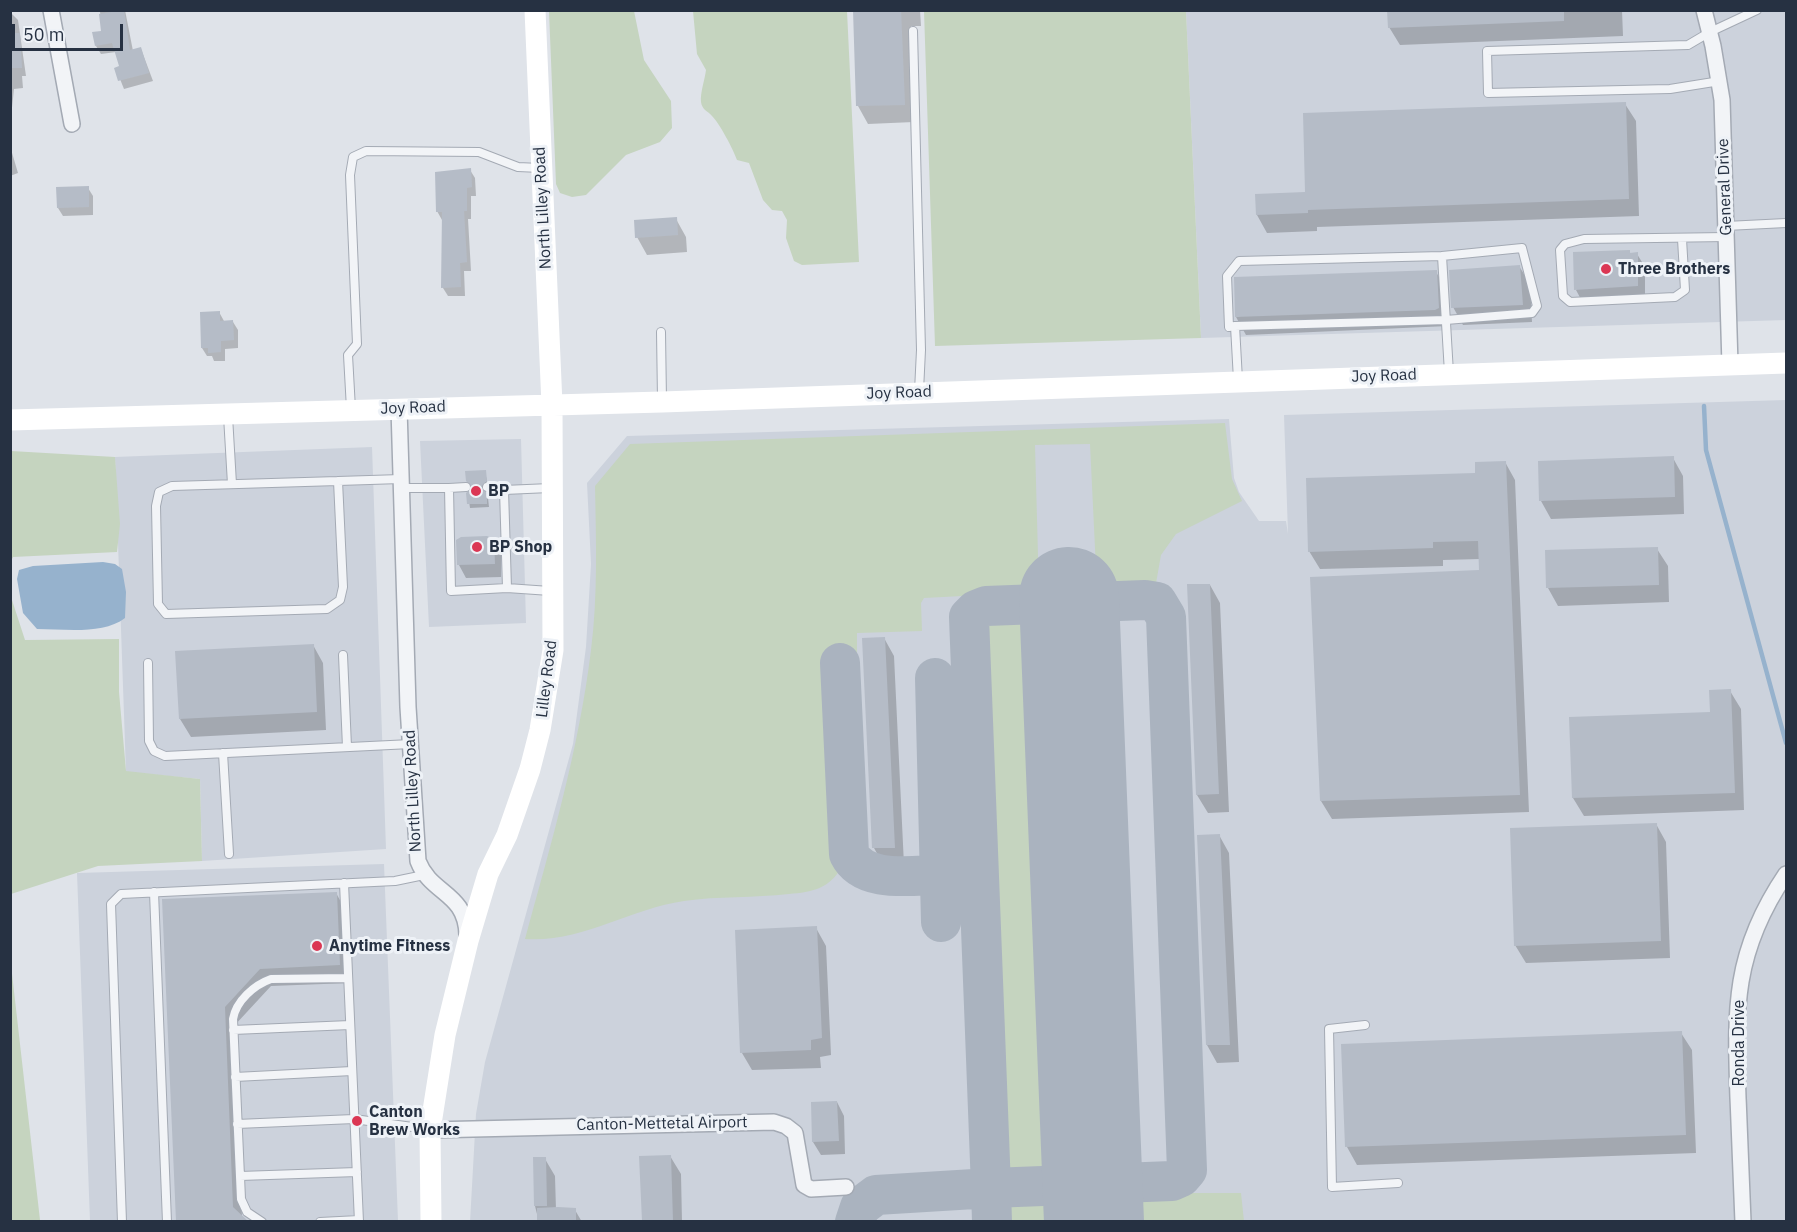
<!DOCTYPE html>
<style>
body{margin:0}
#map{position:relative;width:1797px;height:1232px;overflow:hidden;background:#dfe3e9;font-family:"IBM Plex Sans",sans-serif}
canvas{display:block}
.frame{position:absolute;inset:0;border:12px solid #263142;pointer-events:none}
.scale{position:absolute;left:12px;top:24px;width:111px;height:27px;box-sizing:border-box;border:3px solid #263142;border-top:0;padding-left:8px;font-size:18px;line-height:21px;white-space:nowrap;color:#263142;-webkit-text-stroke:4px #eef2f7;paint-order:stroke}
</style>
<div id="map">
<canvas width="1797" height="1232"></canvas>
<div class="frame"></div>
<div class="scale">50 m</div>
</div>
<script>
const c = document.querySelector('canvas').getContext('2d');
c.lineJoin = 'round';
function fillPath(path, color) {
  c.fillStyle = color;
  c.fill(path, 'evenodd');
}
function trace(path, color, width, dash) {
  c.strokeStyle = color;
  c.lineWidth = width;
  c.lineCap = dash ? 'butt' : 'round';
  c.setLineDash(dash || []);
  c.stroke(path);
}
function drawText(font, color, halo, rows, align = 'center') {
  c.font = font + ' "IBM Plex Sans",sans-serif';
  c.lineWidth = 6;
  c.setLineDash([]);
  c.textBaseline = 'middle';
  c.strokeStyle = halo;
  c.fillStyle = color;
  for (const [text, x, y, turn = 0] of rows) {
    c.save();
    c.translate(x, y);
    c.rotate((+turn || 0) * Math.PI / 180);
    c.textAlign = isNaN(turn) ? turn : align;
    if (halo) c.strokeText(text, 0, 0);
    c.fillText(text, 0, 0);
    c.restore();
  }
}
const built = new Path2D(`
 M 1186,11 L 1786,11 L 1786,320 L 1201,338 Z
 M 1786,400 L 1786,1221 L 470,1222 L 476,1114 L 485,1062 L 573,744 L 586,647 L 591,564 L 587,483 L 627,436 L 1229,419 L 1234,478 L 1239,492 L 1259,521 L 1286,521 L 1288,534 L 1284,415 Z
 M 521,439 L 526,623 L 429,627 L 420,441 Z
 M 372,447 L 386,849 L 202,861 L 200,779 L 126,772 L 115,457 Z
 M 384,864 L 398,1221 L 90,1221 L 77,873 Z`);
const green = new Path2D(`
 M 549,11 L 634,11 L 644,60 L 671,101 L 672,128 L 660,142 L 626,155 L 586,195 L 572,197 L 560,193 L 556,184 Z
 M 693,11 L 847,11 L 859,262 L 802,265 L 794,261 L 786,238 L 787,220 L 782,211 L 772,210 L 763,200 L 749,163 L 737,160 C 733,149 720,124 712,116 C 708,111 702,110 701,102 C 700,93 705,79 706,70 L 697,54 Z
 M 924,11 L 1186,11 L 1201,338 L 935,346 Z
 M 1225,423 L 1232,479 L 1242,501 L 1176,534 L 1161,555 L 1155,589 L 1097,590 L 1090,444 L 1035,445 L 1039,592 L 924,598 L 921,603 L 922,631 L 857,633 L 857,656 L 830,657 L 837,857 L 842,866 C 830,889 812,892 789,894 C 754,898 718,896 684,901 C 629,909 581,943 525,939 C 551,844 579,749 591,650 C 598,596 596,540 595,486 L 630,444 Z
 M 11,451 L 115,457 L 120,524 L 117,552 L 13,557 L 11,561 Z
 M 11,597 L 25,640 L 119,639 L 119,692 L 126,771 L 200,779 L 202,861 L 98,866 L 11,894 Z
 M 1011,618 L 1032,620 L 1041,633 L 1061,1153 L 1059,1167 L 1040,1172 L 1007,1170 L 998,1129 L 980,648 L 987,625 Z
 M 10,956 L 40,1220 L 40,1221 L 11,1221 Z
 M 1141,1193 L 1241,1193 L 1244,1221 L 1121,1221 L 1120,1199 Z
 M 1042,1197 L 1064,1199 L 1066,1221 L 1005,1221 L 1008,1203 Z`);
const water = new Path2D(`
 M 103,562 L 115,564 L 122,569 L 126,592 L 125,618 C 103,635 64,629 37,629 L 23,613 L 17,579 L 19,570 L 33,566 Z`);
const shadow = new Path2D(`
 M 92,10 L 125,10 L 133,51 L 141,49 L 153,81 L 124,89 L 116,69 L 121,67 L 116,52 L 101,54 L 96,46 L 103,32 L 100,12 Z
 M 855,10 L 920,10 L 921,26 L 911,26 L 914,122 L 868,124 L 858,106 Z
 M 1389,10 L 1622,10 L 1623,36 L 1400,45 L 1389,27 Z
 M 10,12 L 18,20 L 26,76 L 22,76 L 23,88 L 14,89 L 11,117 Z
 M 1625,104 L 1636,121 L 1639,216 L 1317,227 L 1317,231 L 1267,233 L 1257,215 L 1257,195 L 1307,193 Z
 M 10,146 L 18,173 L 10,176 Z
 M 470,170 L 475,178 L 476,196 L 471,196 L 471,219 L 468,219 L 471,271 L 464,271 L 465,296 L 448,296 L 443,288 L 442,220 L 437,211 Z
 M 88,188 L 93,196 L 93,215 L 63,216 L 58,208 Z
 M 676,219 L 686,237 L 687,252 L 647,255 L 637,237 Z
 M 1629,251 L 1631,254 L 1637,254 L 1645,267 L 1645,299 L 1583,303 L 1576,290 Z
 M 1519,266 L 1530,284 L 1532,322 L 1463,325 L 1453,307 Z
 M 1436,272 L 1446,289 L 1448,326 L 1246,335 L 1236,317 Z
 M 219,312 L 224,321 L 233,322 L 238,330 L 238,348 L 225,349 L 225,361 L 214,361 L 212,356 L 207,356 L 202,348 Z
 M 1673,458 L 1683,476 L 1684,514 L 1551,519 L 1541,501 Z
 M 1505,462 L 1515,480 L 1529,812 L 1332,819 L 1321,801 L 1481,571 L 1480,559 L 1443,560 L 1443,566 L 1320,569 L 1309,551 Z
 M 485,472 L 488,485 L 483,490 L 488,498 L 489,507 L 470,508 L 468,494 L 473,488 L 467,481 Z
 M 493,540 L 501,554 L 501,577 L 466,578 L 459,565 Z
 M 1657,549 L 1668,566 L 1669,602 L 1558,606 L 1548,588 Z
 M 1210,585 L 1220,603 L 1229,812 L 1208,813 L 1197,795 Z
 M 884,638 L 894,656 L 904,865 L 884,866 L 874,848 L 864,639 Z
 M 313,645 L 323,663 L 326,730 L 191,737 L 180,719 Z
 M 1730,691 L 1741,709 L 1744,810 L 1584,816 L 1573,798 L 1571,718 L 1712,713 Z
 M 1656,824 L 1666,842 L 1670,958 L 1526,963 L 1515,945 Z
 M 1219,835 L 1229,853 L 1239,1062 L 1217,1063 L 1207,1045 Z
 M 336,893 L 346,911 L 350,983 L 271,986 L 234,1026 L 242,1218 L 246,1222 L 178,1222 L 164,901 Z
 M 816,928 L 826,946 L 831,1055 L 820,1057 L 821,1068 L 752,1070 L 742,1053 Z
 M 1681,1033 L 1692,1050 L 1696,1153 L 1357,1165 L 1347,1147 L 1343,1046 Z
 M 837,1102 L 844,1116 L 845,1154 L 821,1155 L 813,1142 Z
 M 670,1156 L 681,1174 L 682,1222 L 643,1222 L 640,1158 Z
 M 545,1159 L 555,1176 L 556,1210 L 575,1210 L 582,1222 L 539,1222 L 535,1206 Z`);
const stream = new Path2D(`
 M 1704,406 L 1706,450 L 1786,743`);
const taxiway = new Path2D(`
 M 1145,600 L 1157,602 L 1166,617 L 1187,1170 L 1181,1177 L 1172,1181 L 991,1188 L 969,617 L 976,610 L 986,606 Z
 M 840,663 L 849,854 C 864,884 912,875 940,875
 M 935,678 L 941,922
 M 855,1222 L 860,1207 L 876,1195 L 991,1188 L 992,1222`);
const runway = new Path2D(`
 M 1069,597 L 1094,1222`);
const building = new Path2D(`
 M 124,10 L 130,50 L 141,47 L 149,73 L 118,81 L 114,68 L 119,66 L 112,43 L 95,46 L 92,32 L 101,31 L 99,14 Z
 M 853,10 L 901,10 L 905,105 L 856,106 Z
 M 1387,10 L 1564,10 L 1564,21 L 1388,28 Z
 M 10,33 L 20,33 L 22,68 L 10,68 Z
 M 1626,102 L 1629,199 L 1308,210 L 1308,213 L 1256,215 L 1255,194 L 1305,192 L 1303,113 Z
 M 471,168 L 472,187 L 467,188 L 467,211 L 464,211 L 467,262 L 460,263 L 461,287 L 441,288 L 442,212 L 436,212 L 435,172 Z
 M 89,186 L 89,207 L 57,208 L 56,187 Z
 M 677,217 L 678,235 L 635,238 L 634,220 Z
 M 1630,250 L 1630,253 L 1638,252 L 1638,286 L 1574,290 L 1573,252 Z
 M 1520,265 L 1523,305 L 1451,308 L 1449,270 Z
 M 1437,270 L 1439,308 L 1435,310 L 1235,317 L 1234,277 Z
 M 220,311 L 220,321 L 233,320 L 234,340 L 221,341 L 221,352 L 208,353 L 208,348 L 201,348 L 200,312 Z
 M 1674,456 L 1675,497 L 1539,501 L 1538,461 Z
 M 1506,461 L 1520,795 L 1320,801 L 1310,577 L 1479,570 L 1478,541 L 1433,542 L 1433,548 L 1308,552 L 1306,478 L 1475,473 L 1475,462 Z
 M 486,470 L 487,481 L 481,487 L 487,493 L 487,504 L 467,504 L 466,493 L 472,487 L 466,481 L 465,471 Z
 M 487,536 L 494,539 L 495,564 L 457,565 L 456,540 L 461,537 Z
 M 1658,547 L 1659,585 L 1546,588 L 1545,550 Z
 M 1187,584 L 1210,584 L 1219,794 L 1196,795 Z
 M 885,637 L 895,848 L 872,848 L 862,638 Z
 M 314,644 L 317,712 L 179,719 L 175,651 Z
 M 1731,689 L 1735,793 L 1572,798 L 1569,717 L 1710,712 L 1709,690 Z
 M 1657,823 L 1661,941 L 1514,946 L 1510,828 Z
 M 1220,834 L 1230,1045 L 1206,1045 L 1197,835 Z
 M 337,892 L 340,965 L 260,969 L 225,1007 L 233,1207 L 248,1221 L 176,1221 L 162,899 Z
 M 817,926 L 822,1038 L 811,1040 L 811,1050 L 740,1053 L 735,930 Z
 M 1682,1031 L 1686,1135 L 1345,1147 L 1341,1044 Z
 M 837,1101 L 839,1141 L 812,1142 L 811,1102 Z
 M 671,1155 L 673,1221 L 642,1221 L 639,1156 Z
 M 533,1157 L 546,1157 L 547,1206 L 534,1206 Z
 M 558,1207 L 576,1208 L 576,1221 L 537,1221 L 537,1208 Z`);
const lane = new Path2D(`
 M 913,31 L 921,350 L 919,391
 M 1720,81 L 1670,89 L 1488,93 L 1487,51 L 1688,45 L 1710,32 L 1757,10
 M 1726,226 L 1786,223
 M 1682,239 L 1685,290 L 1675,297 L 1570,302 L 1563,296 L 1560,250 L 1565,244 L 1584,239 L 1726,237
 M 1235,326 L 1446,320 L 1532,313 L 1537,306 L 1522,248 L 1442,256
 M 661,332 L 662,400
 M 1238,380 L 1235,326 L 1229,327 L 1227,276 L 1239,261 L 1442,256 L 1449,373
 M 351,409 L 348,355 L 357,344 L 350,175 L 353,157 L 366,151 L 479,152 L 518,167 L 540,168
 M 228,416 L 232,484
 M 338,481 L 172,486 L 159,492 L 156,506 L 158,604 L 166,614 L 327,609 L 340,600 L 343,587 L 338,481 L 401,479
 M 487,487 L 504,490
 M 401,488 L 449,488 L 451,591 L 507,588 L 504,490 L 550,488
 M 449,488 L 466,487
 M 507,588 L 550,591
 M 343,655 L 347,747
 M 148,663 L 149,741 L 154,751 L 165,756 L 411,744
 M 223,753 L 229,854
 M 344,883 L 359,1222
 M 154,892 L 167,1222
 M 1365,1025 L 1329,1029 L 1332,1187 L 1398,1183
 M 233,1030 L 350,1025
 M 235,1077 L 352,1071
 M 237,1124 L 354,1119 L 427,1129
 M 240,1176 L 357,1172
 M 122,1222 L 111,904 L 121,894 L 395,881 L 424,875
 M 262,1222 L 247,1212 L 241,1199 L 233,1019 C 236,1001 254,985 271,979 L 348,978
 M 320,1222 L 359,1220`);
const street = new Path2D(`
 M 51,10 L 72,124
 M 1704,10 L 1713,46 L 1722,100 L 1730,365
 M 399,408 L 408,707 L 418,861 C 431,895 466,892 467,935
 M 430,1130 L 774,1122 L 786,1126 L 795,1133 L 804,1185 L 811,1189 L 846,1187
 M 1743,1222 C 1741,1180 1740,1139 1738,1098 C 1735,1008 1733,952 1786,874`);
const secondary = new Path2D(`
 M 10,420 L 662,402 L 1786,363
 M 431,1222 L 430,1130 L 445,1035 L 468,941 L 488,874 L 507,835 L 530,769 L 540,730 L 553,650 L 552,405 L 535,10`);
const markers = [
 [1606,269,6,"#db3754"],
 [476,491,6,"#db3754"],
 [477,547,6,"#db3754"],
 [317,946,6,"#db3754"],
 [357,1121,6,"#db3754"]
];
const streetNames = [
 ["General Drive",1725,187,-92],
 ["North Lilley Road",543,208,-93],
 ["Joy Road",1384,376,-2],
 ["Joy Road",899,393,-2],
 ["Joy Road",413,408,-2],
 ["Lilley Road",547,679,-83],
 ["North Lilley Road",413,791,-93],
 ["Ronda Drive",1739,1043,-90],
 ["Canton-Mettetal Airport",662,1124,-1]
];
const poiNames = [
 ["Three Brothers",1618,269],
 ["BP",488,491],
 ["BP Shop",489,547],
 ["Anytime Fitness",329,946],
 ["Canton",369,1112],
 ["Brew Works",369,1130]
];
fillPath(built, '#ccd2dc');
fillPath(green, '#c5d4bf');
fillPath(water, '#96b2cd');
fillPath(shadow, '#0003');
trace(stream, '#96b2cd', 4.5);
trace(taxiway, '#aab3bf', 40);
trace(runway, '#aab3bf', 100);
fillPath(building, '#b5bcc7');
trace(lane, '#a4aab4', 10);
trace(street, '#a4aab4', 18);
trace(lane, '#f2f4f7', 8);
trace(street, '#f2f4f7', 15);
trace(secondary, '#fff', 21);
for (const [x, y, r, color] of markers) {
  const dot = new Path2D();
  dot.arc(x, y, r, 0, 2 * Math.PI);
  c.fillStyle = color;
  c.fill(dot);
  trace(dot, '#eef2f7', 2);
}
drawText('16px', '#263142', '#eef2f7', streetNames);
drawText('bold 16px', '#263142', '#eef2f7', poiNames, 'left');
</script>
